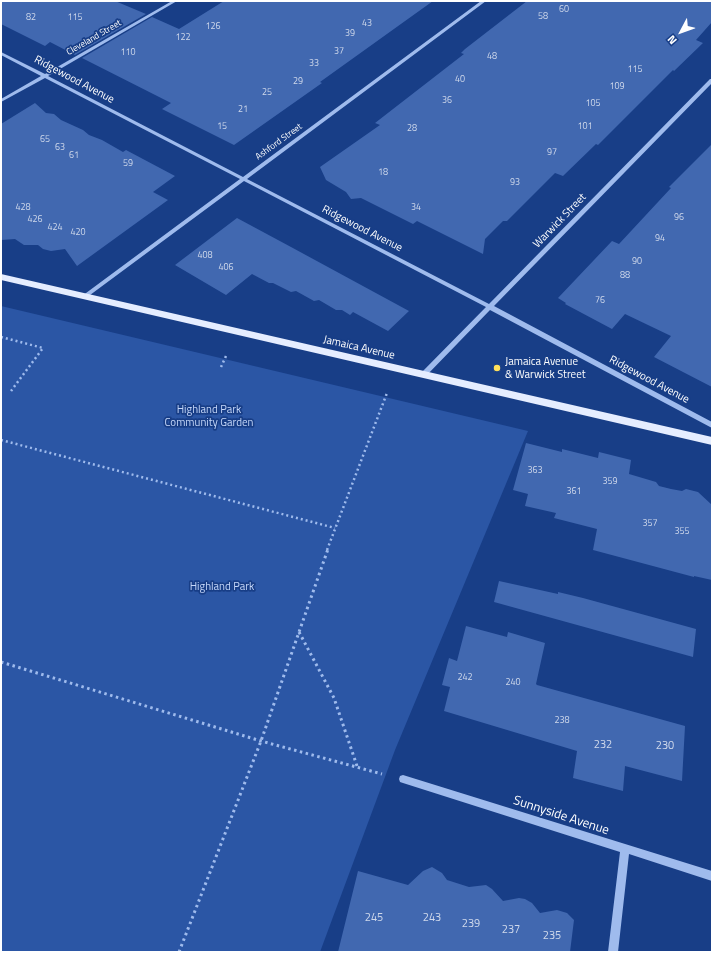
<!DOCTYPE html>
<style>
body{margin:0}
#map{position:relative;width:713px;height:953px;overflow:hidden;background:#183e87;font-family:"Titillium Web",sans-serif}
canvas{display:block}
.frame{position:absolute;inset:0;border:2px solid #fff;pointer-events:none}
.north{position:absolute;left:661px;top:12px;width:40px;height:40px;-webkit-text-stroke:3px #183e87;paint-order:stroke;rotate:229deg;font-size:11px;font-weight:700;line-height:16px;text-align:center;color:#fff}
.north::after{content:'';display:block;margin:auto;width:14px;height:18px;background:#fff;clip-path:polygon(50% 0,100% 100%,50% 72%,0 100%)}
</style>
<div id="map">
<canvas width="713" height="953"></canvas>
<div class="frame"></div>
<div class="north">N</div>
</div>
<script>
const c = document.querySelector('canvas').getContext('2d');
c.lineJoin = 'round';
function fillPath(path, color) {
  c.fillStyle = color;
  c.fill(path, 'evenodd');
}
function trace(path, color, width, dash) {
  c.strokeStyle = color;
  c.lineWidth = width;
  c.lineCap = dash ? 'butt' : 'round';
  c.setLineDash(dash || []);
  c.stroke(path);
}
function drawText(font, color, halo, rows, align = 'center') {
  c.font = font + ' "Titillium Web",sans-serif';
  c.lineWidth = 3.5;
  c.setLineDash([]);
  c.textBaseline = 'middle';
  c.strokeStyle = halo;
  c.fillStyle = color;
  for (const [text, x, y, turn = 0] of rows) {
    c.save();
    c.translate(x, y);
    c.rotate((+turn || 0) * Math.PI / 180);
    c.textAlign = isNaN(turn) ? turn : align;
    if (halo) c.strokeText(text, 0, 0);
    c.fillText(text, 0, 0);
    c.restore();
  }
}
const green = new Path2D(`
 M 1,306 L 528,431 L 395,750 L 320,952 L 1,952 Z`);
const building = new Path2D(`
 M 1,1 L 115,1 L 146,14 L 75,55 L 50,42 L 45,46 L 1,24 Z
 M 224,1 L 433,1 L 320,82 L 322,83 L 234,145 L 162,109 L 171,103 L 82,58 L 152,17 L 179,29 Z
 M 527,1 L 712,1 L 712,22 L 696,40 L 703,43 L 674,71 L 673,70 L 598,145 L 596,144 L 563,176 L 555,173 L 507,221 L 503,221 L 485,239 L 483,254 L 417,221 L 413,224 L 361,198 L 351,199 L 346,192 L 326,180 L 320,167 L 380,125 L 375,123 L 464,54 L 461,53 L 465,49 Z
 M 35,103 L 46,113 L 54,114 L 61,120 L 83,130 L 89,135 L 102,140 L 123,152 L 126,150 L 175,176 L 153,192 L 168,200 L 77,266 L 65,249 L 51,251 L 43,249 L 38,245 L 24,245 L 15,239 L 1,240 L 1,124 Z
 M 712,144 L 712,387 L 654,357 L 671,336 L 625,314 L 612,329 L 565,304 L 566,303 L 558,298 L 612,241 L 619,244 L 671,188 L 669,187 Z
 M 237,218 L 291,247 L 409,311 L 388,331 L 353,312 L 350,315 L 342,310 L 336,310 L 319,300 L 314,301 L 296,291 L 291,292 L 273,283 L 269,283 L 252,274 L 226,295 L 175,265 Z
 M 526,443 L 562,452 L 562,449 L 598,458 L 599,452 L 631,460 L 629,474 L 656,482 L 659,486 L 671,489 L 682,491 L 686,489 L 698,492 L 712,505 L 712,580 L 694,576 L 694,577 L 593,550 L 597,529 L 554,518 L 556,513 L 525,506 L 528,494 L 513,490 Z
 M 499,581 L 558,594 L 558,592 L 583,598 L 696,629 L 693,657 L 494,602 Z
 M 466,626 L 507,637 L 508,632 L 545,643 L 536,684 L 537,685 L 685,726 L 682,781 L 625,766 L 623,791 L 573,778 L 577,751 L 444,711 L 450,687 L 442,685 L 449,658 L 457,661 Z
 M 432,867 L 442,873 L 447,880 L 469,887 L 486,885 L 492,889 L 503,901 L 519,898 L 525,899 L 532,903 L 540,913 L 557,910 L 567,913 L 574,920 L 570,952 L 338,952 L 358,871 L 408,885 L 423,871 Z`);
const pathFar1 = new Path2D(`
 M 1,337 L 43,348 L 11,391
 M 221,367 L 226,356
 M 1,440 L 335,528
 M 327,550 L 387,393`);
const path = new Path2D(`
 M 299,632 L 334,698 L 357,766
 M 1,662 L 261,741 L 382,774
 M 179,952 L 261,741 L 328,549`);
const minor = new Path2D(`
 M 172,1 L 177,1 L 48,76 L 243,177 L 481,1 L 486,1 L 247,179 L 489,304 L 710,79 L 712,79 L 712,83 L 494,306 L 712,422 L 712,428 L 490,310 L 425,377 L 421,377 L 420,375 L 421,373 L 486,307 L 244,181 L 86,298 L 82,298 L 81,297 L 82,296 L 240,179 L 45,78 L 1,102 L 1,99 L 41,76 L 1,55 L 1,52 L 45,74 Z
 M 403,775 L 712,871 L 712,881 L 629,854 L 618,952 L 608,952 L 620,852 L 403,783 L 400,782 L 399,779 L 400,776 Z`);
const major = new Path2D(`
 M 1,274 L 712,437 L 712,445 L 1,280 Z`);
const markers = [
 [497,368,4,"#ffe05b"]
];
const numberNames = [
 ["60",564,10],
 ["58",543,17],
 ["82",31,18],
 ["115",75,18],
 ["43",367,24],
 ["126",213,27],
 ["39",350,34],
 ["122",183,38],
 ["37",339,52],
 ["110",128,53],
 ["48",492,57],
 ["33",314,64],
 ["115",635,70],
 ["40",460,80],
 ["29",298,82],
 ["109",617,87],
 ["25",267,93],
 ["36",447,101],
 ["105",593,104],
 ["21",243,110],
 ["15",222,127],
 ["101",585,127],
 ["28",412,129],
 ["65",45,140],
 ["63",60,148],
 ["97",552,153],
 ["61",74,156],
 ["59",128,164],
 ["18",383,173],
 ["93",515,183],
 ["428",23,208],
 ["34",416,208],
 ["96",679,218],
 ["426",35,220],
 ["424",55,228],
 ["420",78,233],
 ["94",660,239],
 ["408",205,256],
 ["90",637,262],
 ["406",226,268],
 ["88",625,276],
 ["76",600,301],
 ["363",535,471],
 ["359",610,482],
 ["361",574,492],
 ["357",650,524],
 ["355",682,532],
 ["242",465,678],
 ["240",513,683],
 ["238",562,721]
];
const farStreetnames = [
 ["Cleveland Street",94,38,-30],
 ["Ashford Street",279,142,-36]
];
const streetNames = [
 ["Ridgewood Avenue",74,80,28],
 ["Warwick Street",560,221,-46],
 ["Ridgewood Avenue",362,229,27],
 ["Jamaica Avenue",359,348,13],
 ["Ridgewood Avenue",649,380,28]
];
const poiNames = [
 ["Jamaica Avenue",505,362],
 ["& Warwick Street",505,375]
];
const parkNames = [
 ["Highland Park",209,410],
 ["Community Garden",209,423],
 ["Highland Park",222,587]
];
const nearNumbernames = [
 ["232",603,745],
 ["230",665,746],
 ["245",374,918],
 ["243",432,918],
 ["239",471,924],
 ["237",511,930],
 ["235",552,936]
];
const nearStreetnames = [
 ["Sunnyside Avenue",561,816,18]
];
fillPath(green, '#2b56a5');
fillPath(building, '#4168b0');
trace(pathFar1, '#9fbbed', 2.5, [2, 3]);
trace(path, '#9fbbed', 3, [2.5, 3.5]);
fillPath(minor, '#9fbbed');
fillPath(major, '#e5edff');
for (const [x, y, r, color] of markers) {
  const dot = new Path2D();
  dot.arc(x, y, r, 0, 2 * Math.PI);
  c.fillStyle = color;
  c.fill(dot);
  trace(dot, '#183e87', 1.5);
}
drawText('9px', '#d0d9eb', null, numberNames);
drawText('9px', '#fff', '#183e87', farStreetnames);
drawText('11px', '#fff', '#183e87', streetNames);
drawText('11px', '#fff', '#183e87', poiNames, 'left');
drawText('11px', '#c5d7f9', '#183e87', parkNames);
drawText('11px', '#d0d9eb', null, nearNumbernames);
drawText('13px', '#fff', '#183e87', nearStreetnames);
</script>
